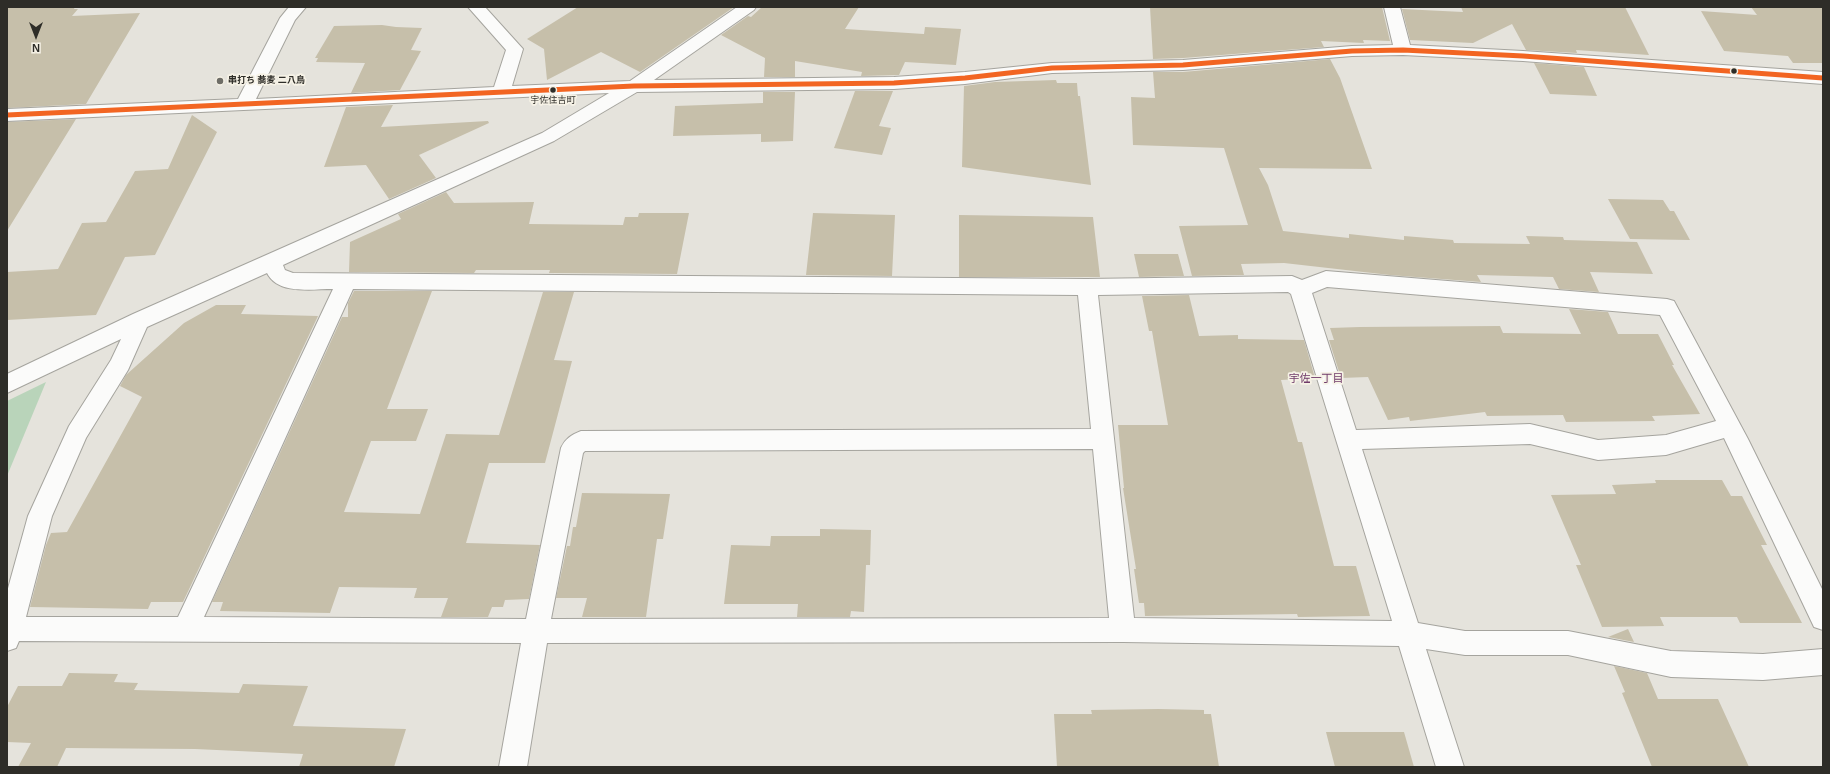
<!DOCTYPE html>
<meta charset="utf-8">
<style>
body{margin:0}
#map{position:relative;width:1830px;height:774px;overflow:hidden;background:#e5e3dc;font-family:Helvetica,sans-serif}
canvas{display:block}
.frame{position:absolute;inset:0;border:8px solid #2e2d28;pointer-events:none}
.north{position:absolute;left:16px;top:16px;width:40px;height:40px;-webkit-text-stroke:3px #f6f2e6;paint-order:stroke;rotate:180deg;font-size:11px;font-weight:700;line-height:16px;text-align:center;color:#2e2d28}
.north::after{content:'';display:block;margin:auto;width:14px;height:18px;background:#2e2d28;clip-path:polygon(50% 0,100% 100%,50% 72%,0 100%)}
</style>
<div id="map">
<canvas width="1830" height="774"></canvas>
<div class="frame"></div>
<div class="north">N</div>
</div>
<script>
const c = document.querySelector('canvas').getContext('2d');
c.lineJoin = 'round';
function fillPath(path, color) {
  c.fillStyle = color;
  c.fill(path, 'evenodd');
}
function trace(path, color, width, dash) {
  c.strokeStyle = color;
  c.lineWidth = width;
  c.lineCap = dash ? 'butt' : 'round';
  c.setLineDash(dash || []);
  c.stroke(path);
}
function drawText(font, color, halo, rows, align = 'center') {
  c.font = font + ' Helvetica,"Noto Sans JP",sans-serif';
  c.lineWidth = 3.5;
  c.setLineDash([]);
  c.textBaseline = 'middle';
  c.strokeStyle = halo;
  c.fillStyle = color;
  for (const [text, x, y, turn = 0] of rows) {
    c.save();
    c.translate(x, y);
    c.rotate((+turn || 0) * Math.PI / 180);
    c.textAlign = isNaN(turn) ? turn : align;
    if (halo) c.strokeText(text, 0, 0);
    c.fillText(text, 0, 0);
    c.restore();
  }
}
const green = new Path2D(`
 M 46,382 L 7,476 L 7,401 Z`);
const building = new Path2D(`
 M 7,7 L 75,7 L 74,9 L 78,9 L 72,16 L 140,13 L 86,104 L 7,108 Z
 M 578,7 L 734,7 L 640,72 L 601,52 L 547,80 L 544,49 L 527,39 Z
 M 762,7 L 859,7 L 845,29 L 924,34 L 925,27 L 961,29 L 956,65 L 905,62 L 899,75 L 861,76 L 862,72 L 795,61 L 795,77 L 764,77 L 765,58 L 721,35 L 748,16 L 751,17 Z
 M 1150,7 L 1382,7 L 1390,41 L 1363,40 L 1364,43 L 1321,41 L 1324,47 L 1183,58 L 1153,59 Z
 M 1461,7 L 1625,7 L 1649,55 L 1576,50 L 1577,53 L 1526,50 L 1512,24 L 1473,43 L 1410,40 L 1402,9 L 1463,12 Z
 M 1751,7 L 1823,7 L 1823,63 L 1793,63 L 1788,56 L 1724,51 L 1701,11 L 1757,15 Z
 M 382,25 L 396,27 L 422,28 L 411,50 L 421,51 L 400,90 L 351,93 L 365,63 L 316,62 L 318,58 L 315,58 L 334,26 Z
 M 1330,59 L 1340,78 L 1372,169 L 1259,168 L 1268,185 L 1283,231 L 1349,238 L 1349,234 L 1404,240 L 1404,236 L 1453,240 L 1454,243 L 1530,244 L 1526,236 L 1563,237 L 1564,240 L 1637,242 L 1653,274 L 1590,272 L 1599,292 L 1559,289 L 1553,277 L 1477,275 L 1481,282 L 1390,275 L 1284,263 L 1241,264 L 1244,275 L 1192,276 L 1179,226 L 1248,225 L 1224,148 L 1133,145 L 1131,97 L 1155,98 L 1153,72 L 1183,72 Z
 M 1534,63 L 1584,67 L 1597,96 L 1550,94 Z
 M 1056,80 L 1057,83 L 1077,83 L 1078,96 L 1080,96 L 1091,185 L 962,167 L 964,86 L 995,82 Z
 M 855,91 L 893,91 L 879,126 L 891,128 L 882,155 L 834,148 Z
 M 763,92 L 795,92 L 793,141 L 761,142 L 761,134 L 673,136 L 675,106 L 763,103 Z
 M 393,105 L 381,127 L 488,121 L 489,123 L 419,155 L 436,178 L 389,199 L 366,165 L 324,167 L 346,107 Z
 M 192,115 L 217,132 L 155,255 L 125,257 L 96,315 L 7,320 L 7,272 L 58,269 L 82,223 L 106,222 L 135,171 L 168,169 Z
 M 76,119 L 7,231 L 7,122 Z
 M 446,192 L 454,203 L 534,202 L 529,224 L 623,225 L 625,217 L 638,217 L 639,213 L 689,213 L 677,274 L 549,273 L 550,270 L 476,270 L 474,273 L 349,272 L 350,242 L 401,219 L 398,214 Z
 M 1608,199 L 1663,200 L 1670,211 L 1674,211 L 1690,240 L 1630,239 Z
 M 813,213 L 895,215 L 892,276 L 806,275 Z
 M 959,215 L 1093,217 L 1100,277 L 959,277 Z
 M 1134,254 L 1178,254 L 1184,276 L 1139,277 Z
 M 354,291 L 432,291 L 387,409 L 428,409 L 416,441 L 371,441 L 344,512 L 420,514 L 446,434 L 499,435 L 543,292 L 574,292 L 554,360 L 572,361 L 545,463 L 489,463 L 466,543 L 540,545 L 529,599 L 505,600 L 503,607 L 492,607 L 488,617 L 441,617 L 448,598 L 414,598 L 417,588 L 339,587 L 330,613 L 220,611 L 223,602 L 212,602 L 342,317 L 348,317 L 348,303 Z
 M 1189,295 L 1199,336 L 1238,335 L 1238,339 L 1304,340 L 1315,378 L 1281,380 L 1298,442 L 1302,442 L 1334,566 L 1356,566 L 1370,616 L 1298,617 L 1297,614 L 1145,616 L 1144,603 L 1139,603 L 1134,569 L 1136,569 L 1123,488 L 1124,488 L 1118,425 L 1168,425 L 1152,331 L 1149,331 L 1142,296 Z
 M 216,305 L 246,305 L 241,314 L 318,316 L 183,602 L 151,602 L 148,609 L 30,607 L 46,545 L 51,533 L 67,532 L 142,397 L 120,386 L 126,375 L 184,323 Z
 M 1569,309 L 1608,312 L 1618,334 L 1658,334 L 1674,365 L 1672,365 L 1700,414 L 1652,416 L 1655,421 L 1566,422 L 1563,415 L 1487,416 L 1485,412 L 1410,421 L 1409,417 L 1388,420 L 1368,377 L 1341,378 L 1329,340 L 1334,340 L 1330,328 L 1360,327 L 1500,326 L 1503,333 L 1581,334 Z
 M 1655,480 L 1722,480 L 1731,496 L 1742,496 L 1767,545 L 1761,545 L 1802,623 L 1740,623 L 1737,617 L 1660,617 L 1664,626 L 1602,627 L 1576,565 L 1581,565 L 1551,495 L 1616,494 L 1612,485 L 1656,483 Z
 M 582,493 L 670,494 L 663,539 L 657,539 L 646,617 L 582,617 L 587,598 L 556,598 L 567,546 L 570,546 L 573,527 L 576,527 Z
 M 820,529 L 871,530 L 870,565 L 866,565 L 864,612 L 851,611 L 850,617 L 797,617 L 798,604 L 724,604 L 731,545 L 770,546 L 771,536 L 820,536 Z
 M 1628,629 L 1634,642 L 1608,637 Z
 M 1614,666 L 1647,673 L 1658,699 L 1718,699 L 1749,767 L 1652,767 L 1622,693 L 1625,692 Z
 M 69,673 L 118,674 L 114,682 L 138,683 L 134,690 L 239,693 L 243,684 L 308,686 L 293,726 L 406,729 L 394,767 L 299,767 L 303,754 L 195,749 L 66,748 L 57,767 L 18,767 L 31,743 L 7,742 L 7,707 L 18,686 L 62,686 Z
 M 1158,709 L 1204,710 L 1204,714 L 1211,714 L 1219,767 L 1057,767 L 1054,714 L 1092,714 L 1091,710 Z
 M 1326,732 L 1404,732 L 1414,767 L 1335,767 Z`);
const minor = new Path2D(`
 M 289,7 L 306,7 L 295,20 L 256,99 L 494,87 L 506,50 L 468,7 L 485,7 L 523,49 L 512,86 L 630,81 L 737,7 L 756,7 L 754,10 L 654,80 L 894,77 L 965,72 L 1052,63 L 1183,60 L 1352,46 L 1393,45 L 1384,7 L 1400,7 L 1410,45 L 1523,51 L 1823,72 L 1823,84 L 1523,61 L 1403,55 L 1352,56 L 1183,70 L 1052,73 L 965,84 L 894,89 L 637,92 L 554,141 L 283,265 L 285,270 L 293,273 L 1087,279 L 1292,276 L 1302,280 L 1326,271 L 1667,299 L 1674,301 L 1748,439 L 1823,591 L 1823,630 L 1814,627 L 1724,438 L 1666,455 L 1598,460 L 1530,444 L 1362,449 L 1418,623 L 1465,631 L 1568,631 L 1671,651 L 1763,654 L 1823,649 L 1823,675 L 1763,680 L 1671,677 L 1568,655 L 1465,655 L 1426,649 L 1464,767 L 1436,767 L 1399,646 L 1123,642 L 547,643 L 527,767 L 499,767 L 521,643 L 19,641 L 16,648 L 7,651 L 7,592 L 28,516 L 69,426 L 111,360 L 121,339 L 7,393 L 7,374 L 133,314 L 542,133 L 609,93 L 7,121 L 7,109 L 238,99 L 280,18 ZM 267,273 C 278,295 312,289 333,289 L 178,617 L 26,617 L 52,516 L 86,438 L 128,370 L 147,327 ZM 1327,287 L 1660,315 L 1716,421 L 1666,435 L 1598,440 L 1530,424 L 1356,430 L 1312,293 ZM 353,289 L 1078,295 L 1091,429 L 581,431 C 571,435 565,439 561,448 L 526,619 L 204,617 ZM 1288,292 L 1291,294 L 1392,621 L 1134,618 L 1098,295 ZM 1093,449 L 1109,618 L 551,619 L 583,453 L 585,451 Z`);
const bus1 = new Path2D(`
 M 7,115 L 634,86 L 894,83 L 965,78 L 1052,68 L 1183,65 L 1352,51 L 1403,50 L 1523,56 L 1823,78`);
const markers = [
 [1734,71,3.5,"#2e2d28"],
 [220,81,4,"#6e6d67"],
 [553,90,3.5,"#2e2d28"]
];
const farPoinames = [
 ["串打ち 蕎麦 二八鳥",228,81]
];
const busNames = [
 ["宇佐住吉町",553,101]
];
const neighbourhoodNames = [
 ["宇佐一丁目",1316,379]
];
fillPath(green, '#b9d4ba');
fillPath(building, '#c6bfaa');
trace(minor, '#a5a49e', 2);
fillPath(minor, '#fbfbfa');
trace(bus1, '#f26522', 5);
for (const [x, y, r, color] of markers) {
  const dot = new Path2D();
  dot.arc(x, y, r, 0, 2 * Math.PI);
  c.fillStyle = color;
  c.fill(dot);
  trace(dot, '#f6f2e6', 1.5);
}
drawText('bold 9px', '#2e2d28', '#f6f2e6', farPoinames, 'left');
drawText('9px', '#2e2d28', '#f6f2e6', busNames);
drawText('11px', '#703b6a', '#f6f2e6', neighbourhoodNames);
</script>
